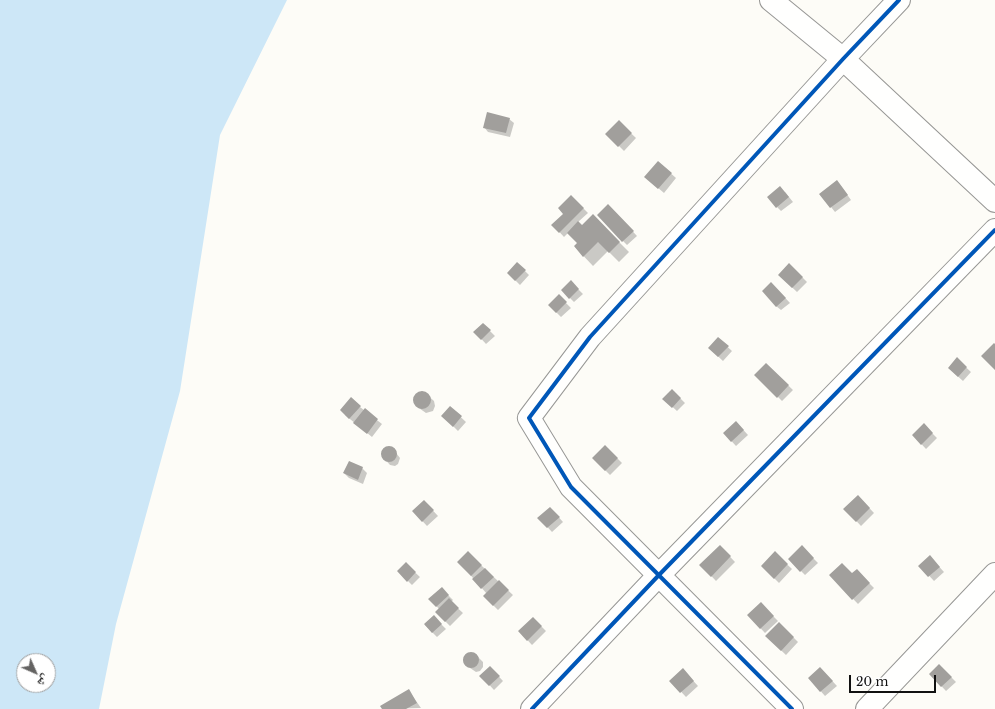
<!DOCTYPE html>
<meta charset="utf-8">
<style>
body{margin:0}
#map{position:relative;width:995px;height:709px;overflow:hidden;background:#fdfcf7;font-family:"Libre Baskerville","Noto Naskh Arabic",serif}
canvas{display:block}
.north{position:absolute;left:16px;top:653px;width:40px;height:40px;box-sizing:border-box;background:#fff;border:1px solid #a0a0a0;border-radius:50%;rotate:135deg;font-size:11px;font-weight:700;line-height:16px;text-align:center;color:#111}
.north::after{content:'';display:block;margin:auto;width:14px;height:18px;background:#646362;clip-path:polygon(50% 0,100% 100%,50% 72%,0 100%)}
.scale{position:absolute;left:849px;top:675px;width:87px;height:18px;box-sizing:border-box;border:2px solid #111;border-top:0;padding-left:5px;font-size:12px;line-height:14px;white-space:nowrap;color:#111;-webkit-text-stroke:3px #fff;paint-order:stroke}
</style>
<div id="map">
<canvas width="995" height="709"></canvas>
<div class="north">ش</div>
<div class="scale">20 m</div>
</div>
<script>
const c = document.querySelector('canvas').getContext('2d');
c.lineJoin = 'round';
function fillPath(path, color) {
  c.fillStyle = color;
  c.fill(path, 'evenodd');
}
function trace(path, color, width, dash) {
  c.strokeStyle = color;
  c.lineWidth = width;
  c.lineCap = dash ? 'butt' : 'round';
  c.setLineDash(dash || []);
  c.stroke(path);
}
const water = new Path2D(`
 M 0,0 L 287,0 L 220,135 L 180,391 L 116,624 L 99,709 L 0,709 ZM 24,661 L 48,661 L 48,685 L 24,685 Z`);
const shadow = new Path2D(`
 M 509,119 L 514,123 L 510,137 L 488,132 L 484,127 Z
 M 619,122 L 636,138 L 624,151 L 607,134 Z
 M 658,162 L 676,178 L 664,193 L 650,181 Z
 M 841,186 L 851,200 L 835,212 L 831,207 Z
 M 785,192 L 793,202 L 781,211 L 777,207 Z
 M 571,196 L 588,213 L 578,222 L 582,227 L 593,216 L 629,252 L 619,262 L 608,251 L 593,266 L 575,247 L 578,243 L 568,233 L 564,237 L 553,225 L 564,214 Z
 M 608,205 L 637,236 L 627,245 L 623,241 Z
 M 517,263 L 529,275 L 520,285 L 508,273 Z
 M 789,264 L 807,282 L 797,292 L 779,275 Z
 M 571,282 L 583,294 L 574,302 L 562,290 Z
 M 776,288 L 790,303 L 781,310 L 776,306 Z
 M 559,296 L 571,308 L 561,317 L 549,305 Z
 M 483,324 L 495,336 L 486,344 L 475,332 Z
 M 718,338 L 732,351 L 723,361 L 709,348 Z
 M 957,359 L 971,372 L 963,381 L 954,373 Z
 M 766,364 L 793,390 L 782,401 L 756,375 Z
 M 672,390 L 685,403 L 677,411 L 664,399 Z
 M 420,393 L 425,393 L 434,401 L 435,406 L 433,411 L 426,413 L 416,406 L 415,398 Z
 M 360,407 L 382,424 L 372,437 L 345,415 Z
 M 450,407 L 466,422 L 458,431 L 447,420 Z
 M 736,422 L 748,435 L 736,446 L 724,433 Z
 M 924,425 L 937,438 L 926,449 L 913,435 Z
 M 605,446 L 622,463 L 610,475 L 593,458 Z
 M 389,448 L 393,449 L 400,458 L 398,464 L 395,466 L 390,465 L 382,456 L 384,450 Z
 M 362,468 L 367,473 L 363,484 L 349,478 L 344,473 Z
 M 858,496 L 874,513 L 861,526 L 845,509 Z
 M 424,501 L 438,516 L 427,526 L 413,511 Z
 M 555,513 L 563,522 L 552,532 L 539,518 Z
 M 720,546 L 735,562 L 716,581 L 701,565 Z
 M 802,547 L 818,563 L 805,575 L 789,559 Z
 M 468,553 L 513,595 L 498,610 L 484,596 L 487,594 L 459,562 Z
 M 775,553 L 792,569 L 779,583 L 762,566 Z
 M 934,561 L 944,572 L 934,581 L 920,566 Z
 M 406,564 L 420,577 L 412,585 L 398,571 Z
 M 857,571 L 874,588 L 858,604 L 830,575 L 852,575 Z
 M 446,593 L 453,600 L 451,602 L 463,613 L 450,626 L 436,612 L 439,609 L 430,599 Z
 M 761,604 L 778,621 L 765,633 L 748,615 Z
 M 434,617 L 446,629 L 437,637 L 425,625 Z
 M 533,618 L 546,631 L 532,645 L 519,631 Z
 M 779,623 L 798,642 L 786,655 L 766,636 Z
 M 467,653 L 474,653 L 483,662 L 483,667 L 480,671 L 476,672 L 464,664 L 463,660 Z
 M 939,665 L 956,682 L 946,691 L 930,674 Z
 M 490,667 L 503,681 L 494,690 L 481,676 Z
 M 820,668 L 837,686 L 825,696 L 809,678 Z
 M 687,674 L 698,686 L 686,697 L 671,681 Z
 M 409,691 L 421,708 L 383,709 Z`);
const building = new Path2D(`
 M 487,112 L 510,118 L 506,133 L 483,128 Z
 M 619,120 L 632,133 L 618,147 L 605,134 Z
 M 658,161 L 672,173 L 658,189 L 644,177 Z
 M 837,180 L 848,195 L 830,208 L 819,194 Z
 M 780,186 L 789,197 L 776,208 L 767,197 Z
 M 571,195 L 584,208 L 559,233 L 551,225 L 563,214 L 558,208 Z
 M 608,204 L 634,231 L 622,242 L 597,215 Z
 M 593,214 L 620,242 L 609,253 L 598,242 L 583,257 L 574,246 L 577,243 L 567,233 L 578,221 L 582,225 Z
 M 517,262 L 526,270 L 515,281 L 507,273 Z
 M 789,263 L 803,277 L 792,288 L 778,275 Z
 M 571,280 L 579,289 L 569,299 L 561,290 Z
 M 771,282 L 786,298 L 776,307 L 762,291 Z
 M 559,294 L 567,302 L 556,313 L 548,305 Z
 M 483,323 L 491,330 L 481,340 L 473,332 Z
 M 718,337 L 729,346 L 718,357 L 708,348 Z
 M 994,343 L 995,344 L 995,370 L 981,356 Z
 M 957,357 L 967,367 L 958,377 L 948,368 Z
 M 766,363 L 789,385 L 777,398 L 754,375 Z
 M 672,389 L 681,398 L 672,408 L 662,399 Z
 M413 400a9 9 0 1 1 18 0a9 9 0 1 1-18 0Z
 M 351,397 L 361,406 L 349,419 L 340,410 Z
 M 450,406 L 462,416 L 453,427 L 441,416 Z
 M 365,408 L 378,419 L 367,434 L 353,423 Z
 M 736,421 L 744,430 L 731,442 L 723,433 Z
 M 924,423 L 933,433 L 921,445 L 912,435 Z
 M 605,445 L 618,458 L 605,471 L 592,458 Z
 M381 454a8 8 0 1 1 16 0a8 8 0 1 1-16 0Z
 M 349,461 L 363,467 L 358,480 L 343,473 Z
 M 858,495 L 870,508 L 856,522 L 843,509 Z
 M 424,500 L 434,510 L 422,522 L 412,511 Z
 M 550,507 L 560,517 L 547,528 L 537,518 Z
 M 720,545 L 731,556 L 711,577 L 699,565 Z
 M 802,545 L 814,558 L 800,572 L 788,559 Z
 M 468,551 L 482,565 L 471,576 L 457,562 Z
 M 775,551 L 788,564 L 774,579 L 761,566 Z
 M 930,555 L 940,567 L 928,577 L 918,566 Z
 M 406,562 L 416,572 L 407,582 L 397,571 Z
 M 842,563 L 852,573 L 857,569 L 870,583 L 852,600 L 829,575 Z
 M 485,568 L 494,577 L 481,589 L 472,579 Z
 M 499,580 L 509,590 L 493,606 L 483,596 Z
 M 442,587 L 449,595 L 436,607 L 428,599 Z
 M 449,598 L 459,608 L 445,622 L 435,612 Z
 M 761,602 L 774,616 L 760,629 L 747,615 Z
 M 434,615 L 442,624 L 432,633 L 424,624 Z
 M 533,617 L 542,626 L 527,641 L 518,631 Z
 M 779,622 L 794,637 L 781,651 L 765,636 Z
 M463 660a8 8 0 1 1 16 0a8 8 0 1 1-16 0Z
 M 939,664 L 952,677 L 941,687 L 929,674 Z
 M 490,666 L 500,676 L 489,686 L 479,676 Z
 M 820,667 L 833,681 L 820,692 L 808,678 Z
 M 683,668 L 694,681 L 680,693 L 669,681 Z
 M 409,689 L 417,703 L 406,709 L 382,709 L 380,706 Z`);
const minor = new Path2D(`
 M 771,0 L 843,59 L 995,201
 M 532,709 L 658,576 L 995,230
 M 792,709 L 571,487 L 529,418 L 590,337 L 843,59 L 899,0
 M 867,709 L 995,574`);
const cycleway = new Path2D(`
 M 532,709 L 658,576 L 995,230
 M 792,709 L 571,487 L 529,418 L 590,337 L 843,59 L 899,0`);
fillPath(water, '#cde7f7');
fillPath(shadow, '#0003');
fillPath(building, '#a19f9c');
trace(minor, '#979795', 24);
trace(minor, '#fffffe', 22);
trace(cycleway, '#0057b8', 4);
</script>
